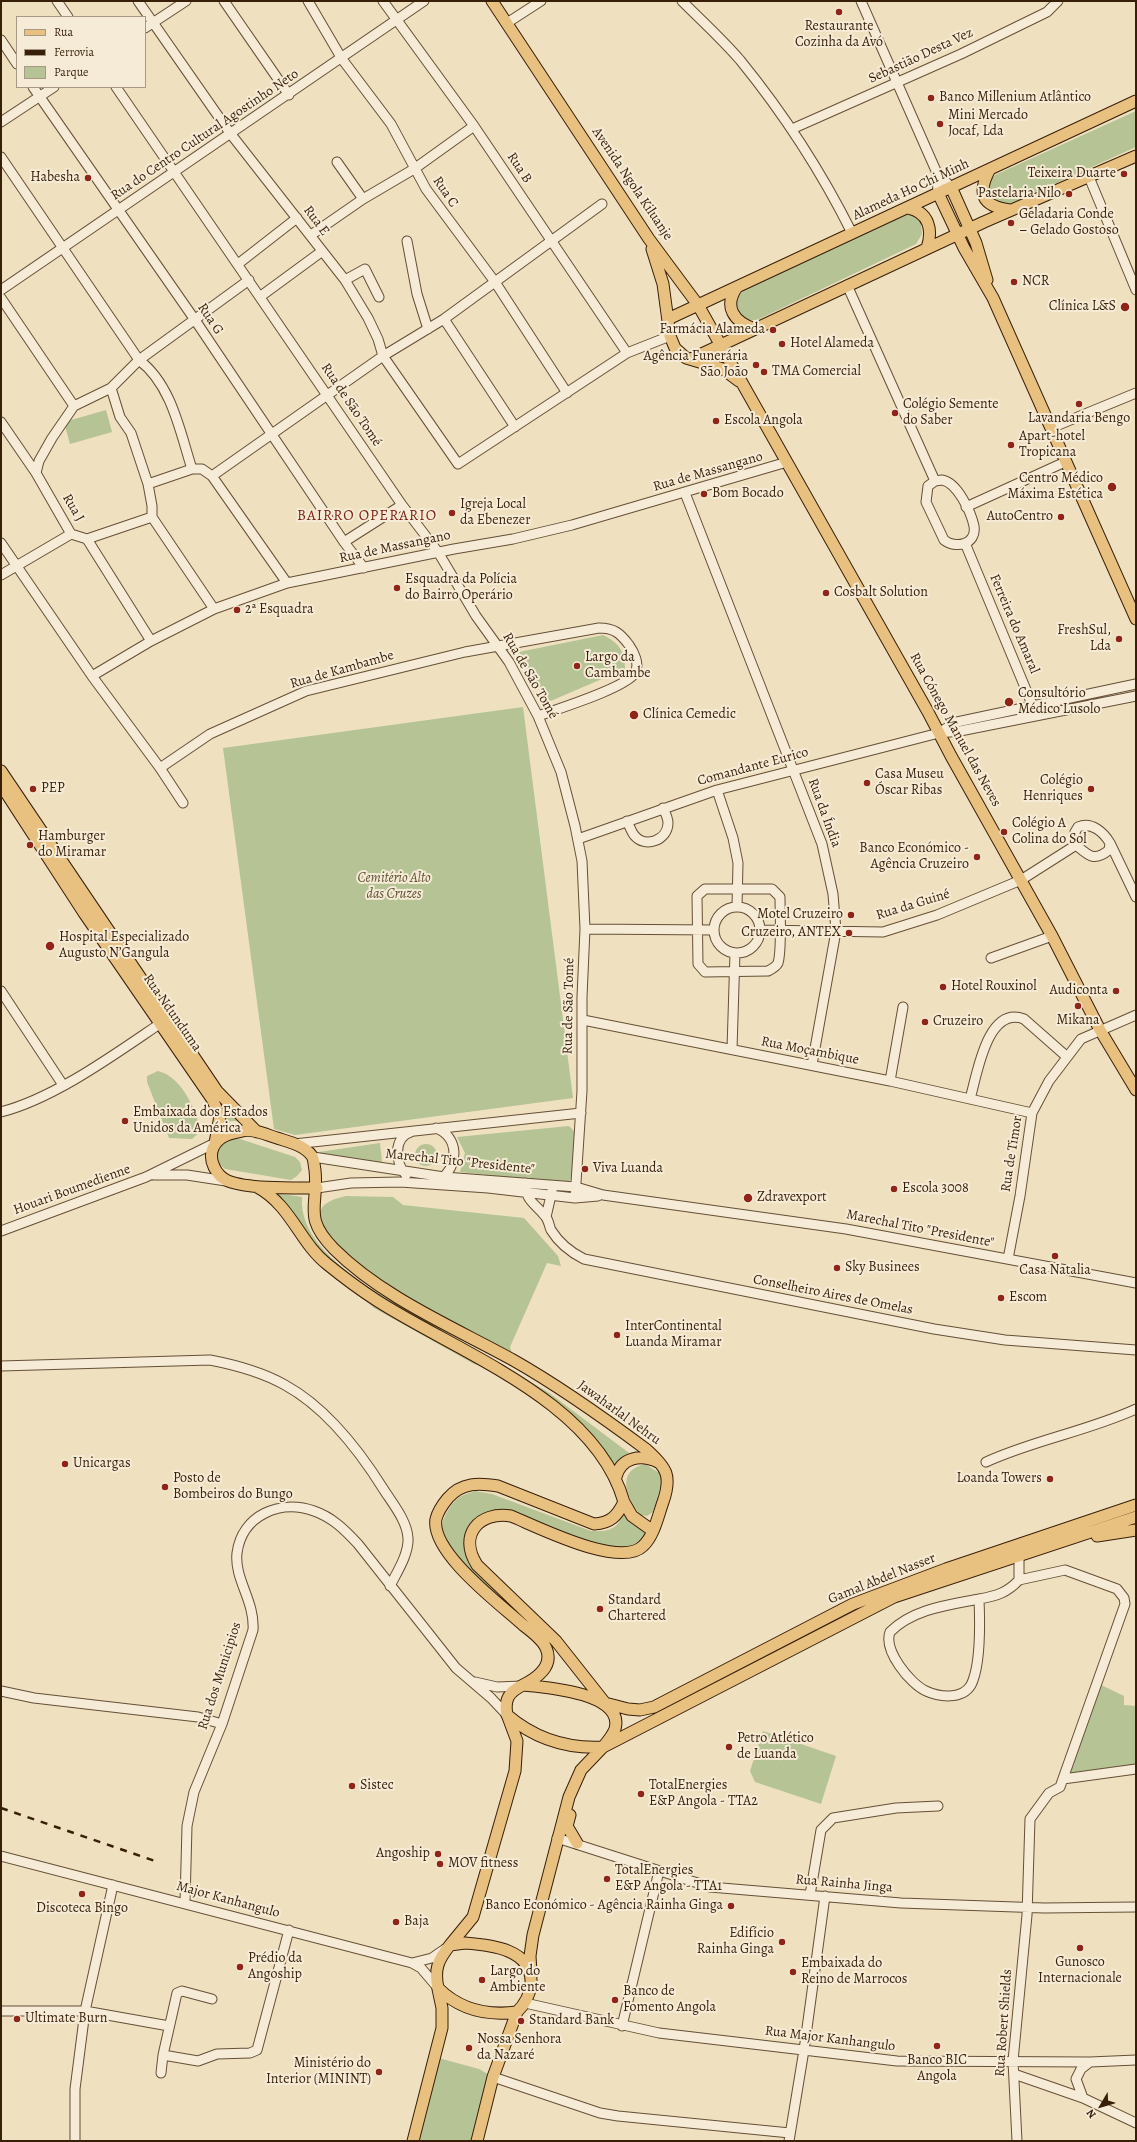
<!DOCTYPE html>
<meta charset="utf-8">
<style>
body{margin:0}
#map{position:relative;width:1137px;height:2142px;overflow:hidden;background:#efe0c0;font-family:Alegreya,serif}
canvas{display:block}
.frame{position:absolute;inset:0;border:2px solid #381f08;pointer-events:none}
.legend{position:absolute;left:16px;top:16px;width:130px;height:72px;box-sizing:border-box;background:#f5ebd6;border:1px solid #a99984;margin:0;padding:5px 7px;list-style:none;font-size:12px;color:#381f08}
.legend li{display:flex;align-items:center;gap:8px;height:20px}
.legend b{width:20px;border:1px solid #a99984}
.north{position:absolute;left:1081px;top:2086px;width:40px;height:40px;-webkit-text-stroke:3px #f5ebd6;paint-order:stroke;rotate:232deg;font-size:11px;font-weight:700;line-height:16px;text-align:center;color:#381f08}
.north::after{content:'';display:block;margin:auto;width:14px;height:18px;background:#381f08;clip-path:polygon(50% 0,100% 100%,50% 72%,0 100%)}
</style>
<div id="map">
<canvas width="1137" height="2142"></canvas>
<div class="frame"></div>
<ul class="legend">
<li><b style="height:5px;background:#e8c080"></b>Rua</li>
<li><b style="height:5px;background:#381f08"></b>Ferrovia</li>
<li><b style="height:11px;background:#b5c395"></b>Parque</li>
</ul>
<div class="north">N</div>
</div>
<script>
const c = document.querySelector('canvas').getContext('2d');
c.lineJoin = 'round';
function fillPath(path, color) {
  c.fillStyle = color;
  c.fill(path, 'evenodd');
}
function trace(path, color, width, dash) {
  c.strokeStyle = color;
  c.lineWidth = width;
  c.lineCap = dash ? 'butt' : 'round';
  c.setLineDash(dash || []);
  c.stroke(path);
}
function drawText(font, color, halo, rows, align = 'center') {
  c.font = font + ' Alegreya,serif';
  c.lineWidth = 4;
  c.setLineDash([]);
  c.textBaseline = 'middle';
  c.strokeStyle = halo;
  c.fillStyle = color;
  for (const [text, x, y, turn = 0] of rows) {
    c.save();
    c.translate(x, y);
    c.rotate((+turn || 0) * Math.PI / 180);
    c.textAlign = isNaN(turn) ? turn : align;
    if (halo) c.strokeText(text, 0, 0);
    c.fillText(text, 0, 0);
    c.restore();
  }
}
const green = new Path2D(`
 M 1136,111 L 1136,147 L 1008,205 L 994,202 C 987,192 987,185 995,175 Z
 M 902,214 L 914,215 L 921,223 L 922,234 L 916,244 L 757,320 L 746,320 L 737,309 L 737,300 L 743,290 Z
 M 106,410 L 112,432 L 70,444 L 64,422 Z
 M 603,635 C 619,643 625,651 625,669 L 546,703 L 519,652 Z
 M 523,707 L 573,1098 L 295,1135 L 274,1129 L 223,748 Z
 M 158,1071 C 182,1077 195,1108 201,1131 L 192,1139 L 169,1138 L 147,1082 L 147,1076 Z
 M 213,1092 L 242,1121 L 231,1121 L 222,1126 Z
 M 569,1126 L 576,1133 L 572,1177 L 567,1184 L 460,1172 L 465,1153 L 457,1137 Z
 M 237,1138 L 295,1157 L 300,1162 L 302,1170 L 297,1176 L 291,1180 L 225,1169 L 218,1163 L 216,1151 L 223,1141 Z
 M 380,1143 L 382,1163 L 312,1153 Z
 M415 1155a11 11 0 1 1 22 0a11 11 0 1 1-22 0Z
 M 275,1193 L 302,1197 C 299,1235 336,1263 363,1284 L 548,1392 L 633,1456 L 616,1472 L 582,1429 L 348,1277 L 328,1258 Z
 M 346,1196 L 393,1197 L 403,1205 L 524,1218 L 558,1256 L 561,1266 L 547,1263 L 510,1347 L 513,1356 C 457,1326 358,1286 325,1230 C 312,1208 325,1201 346,1196 Z
 M 365,1300 L 486,1367 L 474,1364 L 374,1308 Z
 M 645,1464 L 661,1474 L 663,1479 L 653,1512 L 647,1516 L 640,1515 C 627,1497 615,1471 645,1464 Z
 M 475,1491 L 492,1494 L 591,1531 C 610,1532 619,1529 624,1510 L 633,1524 L 647,1533 C 644,1539 641,1544 635,1546 C 604,1557 535,1523 505,1511 L 465,1537 L 464,1550 L 469,1563 L 551,1652 C 529,1630 443,1555 442,1527 C 442,1518 451,1504 458,1498 C 462,1495 470,1493 475,1491 Z
 M 1097,1683 L 1124,1696 L 1124,1705 L 1136,1706 L 1136,1769 L 1063,1779 Z
 M 763,1731 L 836,1756 L 821,1804 L 755,1782 L 750,1771 Z
 M 435,2057 L 479,2069 L 493,2077 L 477,2141 L 413,2141 Z`);
const minor = new Path2D(`
 M 57,1 L 68,17
 M 138,1 L 230,133 L 345,280 L 368,318 L 378,339 L 383,356 L 458,464 L 627,353 L 670,336
 M 224,1 L 289,95
 M 308,1 L 342,59 L 391,124 L 426,189 L 495,282 L 567,393
 M 383,1 L 474,126 L 627,353
 M 682,1 C 701,20 722,39 740,60 C 784,114 821,171 852,233
 M 861,1 L 937,173 L 951,187
 M 507,23 L 541,1
 M 145,28 L 186,1
 M 1,40 L 17,64
 M 33,87 L 195,320 L 344,542 L 364,568
 M 116,87 L 402,505 L 438,552 L 476,616 L 509,662 L 538,716 L 561,772 L 575,826 L 582,861 L 585,929 L 582,997 L 582,1091 L 575,1198
 M 1,122 L 54,87
 M 792,129 L 961,54 L 1047,12 L 1058,1
 M 1,157 L 139,360 C 172,385 180,432 192,469
 M 337,162 L 363,199
 M 937,173 L 938,193
 M 1089,177 L 1136,290
 M 311,235 L 363,199 L 414,169 L 474,126
 M 407,241 L 417,294 L 428,329
 M 238,264 L 297,218
 M 345,280 L 365,269 L 379,297
 M 847,285 L 935,481
 M 1,290 L 424,1
 M 261,296 L 321,252
 M 1,298 L 74,406
 M 444,319 L 515,427
 M 111,388 L 120,417 L 131,433 L 148,484
 M 1,422 L 36,473 L 71,534 L 87,539 L 151,641
 M 1051,428 L 1136,393
 M 36,473 L 39,461 L 52,438 L 74,406 L 111,388 L 139,360 L 249,280
 M 212,476 L 287,583
 M 942,480 C 957,482 971,512 974,526 C 977,545 955,549 944,540 L 926,502 L 928,486 L 935,481 Z
 M 685,493 L 822,844 L 833,894 L 836,931 L 812,1065
 M 966,507 L 1065,462
 M 152,517 L 214,609
 M 87,539 L 152,517 L 152,506 L 148,484 L 192,469 L 202,469 L 212,476 L 383,356 L 444,319 L 602,204
 M 344,542 L 402,505
 M 1,543 L 92,676 L 160,768 L 183,803
 M 965,543 L 1034,709
 M 1,575 L 71,534
 M 92,676 L 151,641 L 214,609 L 287,583 L 454,549 L 513,539 L 572,525 L 787,462
 M 940,732 L 957,722 L 1136,684
 M 160,768 L 210,734 L 306,691 L 465,652 L 599,628 C 614,628 620,633 629,645 C 634,652 640,664 635,673 C 626,688 557,709 538,716
 M 717,790 L 733,838 L 738,863 L 737,907
 M 627,821 C 629,825 631,831 634,835 C 645,849 668,840 668,823 C 668,818 665,812 663,808
 M 578,839 L 717,790 L 939,733 L 960,731 L 1136,696
 M 1110,843 L 1109,850 C 1094,862 1089,856 1076,845 L 1075,832 L 1078,827 C 1092,821 1104,833 1110,843 L 1136,897
 M 705,889 L 772,889 L 780,897 C 780,912 782,950 778,963 C 776,967 772,969 768,971 L 705,972 L 698,964 L 697,896 Z
 M714 930a23 23 0 1 1 46 0a23 23 0 1 1-46 0Z
 M 585,929 L 714,930
 M 760,930 L 883,932 L 937,915 L 1021,880 L 1076,845
 M 991,958 L 1052,936
 M 1,991 L 63,1085
 M 583,1020 L 890,1081 L 1032,1113
 M 732,1049 L 735,953
 M 890,1081 L 903,1007
 M 970,1099 C 977,1075 987,1005 1024,1019 L 1066,1056
 M 1,1112 C 55,1098 115,1054 161,1023
 M 436,1128 C 459,1137 459,1165 441,1179
 M 294,1144 L 581,1113
 M 313,1157 L 444,1177 L 576,1187 L 603,1195 L 846,1229 L 1136,1283
 M 154,1175 L 187,1175 L 226,1181
 M 406,1175 C 395,1163 393,1137 411,1132
 M 525,1183 C 526,1202 535,1203 545,1216 C 549,1220 549,1226 551,1230 C 559,1243 570,1252 584,1259 L 934,1329 L 1005,1340 L 1136,1350
 M 317,1188 L 351,1183 L 400,1182 L 488,1188 L 575,1198 L 598,1196
 M 546,1217 L 552,1191
 M 1,1231 L 146,1177 L 215,1143
 M 1008,1259 L 1020,1196 L 1032,1113 L 1049,1081 L 1081,1039 L 1136,1015
 M 1,1366 L 210,1360 C 236,1365 262,1372 285,1385 C 327,1408 359,1450 384,1490 C 393,1504 407,1521 408,1538 C 409,1554 397,1572 390,1586
 M 986,1462 C 1034,1440 1088,1431 1136,1409
 M 979,1599 C 980,1622 981,1665 971,1685 C 962,1700 939,1697 926,1691 C 910,1684 883,1650 890,1632 C 913,1609 948,1605 979,1599 Z
 M 979,1599 C 996,1596 1007,1593 1019,1580 L 1019,1558
 M 475,1682 L 497,1687 L 522,1686
 M 1,1691 L 34,1698 L 198,1717 L 222,1724
 M 1063,1779 L 1136,1769
 M 557,1838 L 710,1887 L 901,1903 L 1044,1908 L 1136,1907
 M 1,1856 L 412,1963 L 421,1968 L 438,1988
 M 810,1895 L 821,1830 L 833,1818 L 896,1808 L 938,1806
 M 185,1903 L 187,1826 L 194,1792 L 222,1724 L 253,1630 C 255,1601 234,1579 237,1553 C 242,1515 280,1499 314,1511 C 332,1517 345,1530 358,1544 L 456,1668 L 491,1698 L 507,1715
 M 412,1963 L 432,1958 L 445,1949
 M 212,1999 L 182,1991 L 177,1993 L 163,2055 L 198,2061 L 217,2054 L 250,2053 L 257,2050 L 289,1930
 M 525,2003 L 659,2033 L 897,2061 L 1090,2062 L 1136,2060
 M 1,2011 L 85,2011 L 169,2026
 M 622,2026 L 659,1871
 M 161,2073 L 163,2055
 M 1014,2074 L 1083,2098 L 1136,2123
 M 493,2077 L 600,2113 L 618,2116 L 790,2133
 M 1083,2098 L 1076,2079 L 1081,2069 L 1090,2062
 M 75,2141 L 75,2089 L 85,2011 L 113,1885
 M 789,2141 L 804,2050 L 825,1896
 M 1017,2141 L 1013,2061 L 1027,1915 L 1030,1819 L 1049,1793 L 1060,1787 L 1125,1604 L 1124,1598 L 1117,1589 L 1065,1570 L 1019,1580`);
const major = new Path2D(`
 M 492,1 L 649,239 L 698,305 L 928,712 L 951,756 L 1052,936 L 1100,1030 L 1136,1090
 M 990,169 C 977,193 981,206 1010,210
 M 951,187 L 976,243 L 987,280
 M 938,193 L 964,248 L 993,298 L 1136,619
 M 908,208 C 929,212 933,230 927,248
 M 652,249 L 663,284 L 670,336 L 675,348 L 686,358 L 723,369 L 739,381
 M 737,287 C 723,307 734,322 755,329
 M 668,319 L 1136,101
 M 691,359 L 984,222 L 1136,156
 M 1,771 L 217,1091 L 257,1132
 M 1,785 L 84,913 L 212,1099 L 220,1116 L 215,1143
 M 257,1187 C 291,1205 300,1243 327,1264 C 343,1277 359,1289 376,1300 C 458,1353 595,1400 624,1502 C 617,1516 611,1523 594,1524 L 498,1486 C 479,1483 462,1482 448,1498 C 443,1504 438,1511 436,1519 C 430,1552 500,1604 523,1625 C 531,1631 542,1639 546,1648 C 554,1666 537,1678 523,1685
 M 317,1188 C 294,1188 248,1189 228,1181 C 216,1176 208,1160 213,1148 C 218,1136 231,1133 242,1131 C 253,1128 267,1135 277,1138 C 289,1142 304,1145 312,1156 C 314,1159 314,1165 315,1170 C 319,1207 302,1216 334,1249 C 382,1297 453,1327 513,1360 C 559,1386 604,1418 647,1450 C 667,1468 672,1476 663,1502 C 658,1516 654,1536 643,1546 C 620,1569 536,1526 511,1516 C 479,1511 458,1535 477,1565 L 556,1641 L 605,1703 L 628,1709 L 640,1710 L 654,1707 L 853,1604 L 946,1569 L 1136,1505
 M 616,1477 C 621,1457 641,1454 658,1462
 M 624,1502 L 632,1516 L 653,1531
 M 1097,1536 L 1136,1530
 M 523,1685 C 545,1687 625,1693 615,1729 C 613,1735 607,1742 603,1747 C 567,1749 534,1738 507,1715 C 504,1699 509,1692 523,1685 Z
 M 570,1815 L 567,1826 L 577,1843
 M 465,1943 C 491,1945 533,1949 531,1984 C 530,1995 525,2004 517,2012 C 487,2016 460,2010 438,1988 C 434,1969 438,1960 450,1945 Z
 M 450,1945 L 473,1917 L 515,1771 L 517,1741 L 508,1717
 M 531,1972 L 530,1956 L 533,1935 L 569,1797 L 581,1770 L 603,1747 L 894,1597 L 1136,1517
 M 413,2141 L 442,2028 L 442,2008 L 438,1989
 M 477,2141 L 493,2077 L 517,2012`);
const rail = new Path2D(`
 M 1,1808 L 158,1862`);
const markers = [
 [839,12,4,"#8f2418"],
 [931,98,4,"#8f2418"],
 [940,124,4,"#8f2418"],
 [1124,174,4,"#8f2418"],
 [88,178,4,"#8f2418"],
 [1069,194,4,"#8f2418"],
 [1011,223,4,"#8f2418"],
 [1014,282,4,"#8f2418"],
 [1125,307,5,"#8f2418"],
 [773,330,4,"#8f2418"],
 [782,344,4,"#8f2418"],
 [756,365,4,"#8f2418"],
 [764,372,4,"#8f2418"],
 [1079,404,4,"#8f2418"],
 [895,413,4,"#8f2418"],
 [716,421,4,"#8f2418"],
 [1011,445,4,"#8f2418"],
 [1112,487,5,"#8f2418"],
 [704,494,4,"#8f2418"],
 [452,513,4,"#8f2418"],
 [1061,517,4,"#8f2418"],
 [397,588,4,"#8f2418"],
 [826,593,4,"#8f2418"],
 [237,610,4,"#8f2418"],
 [1119,639,4,"#8f2418"],
 [577,666,4,"#8f2418"],
 [1009,702,5,"#8f2418"],
 [634,715,5,"#8f2418"],
 [867,783,4,"#8f2418"],
 [33,789,4,"#8f2418"],
 [1091,789,4,"#8f2418"],
 [1004,832,4,"#8f2418"],
 [30,845,4,"#8f2418"],
 [977,857,4,"#8f2418"],
 [851,915,4,"#8f2418"],
 [849,933,4,"#8f2418"],
 [50,946,5,"#8f2418"],
 [943,987,4,"#8f2418"],
 [1116,991,4,"#8f2418"],
 [1078,1006,4,"#8f2418"],
 [925,1022,4,"#8f2418"],
 [125,1121,4,"#8f2418"],
 [585,1169,4,"#8f2418"],
 [894,1189,4,"#8f2418"],
 [748,1198,5,"#8f2418"],
 [1055,1256,4,"#8f2418"],
 [837,1268,4,"#8f2418"],
 [1001,1298,4,"#8f2418"],
 [617,1335,4,"#8f2418"],
 [65,1464,4,"#8f2418"],
 [1050,1479,4,"#8f2418"],
 [165,1487,4,"#8f2418"],
 [600,1609,4,"#8f2418"],
 [729,1747,4,"#8f2418"],
 [352,1786,4,"#8f2418"],
 [641,1794,4,"#8f2418"],
 [438,1854,4,"#8f2418"],
 [440,1864,4,"#8f2418"],
 [607,1879,4,"#8f2418"],
 [82,1894,4,"#8f2418"],
 [731,1906,4,"#8f2418"],
 [396,1922,4,"#8f2418"],
 [782,1942,4,"#8f2418"],
 [1080,1948,4,"#8f2418"],
 [240,1967,4,"#8f2418"],
 [793,1972,4,"#8f2418"],
 [482,1980,4,"#8f2418"],
 [615,2000,4,"#8f2418"],
 [17,2019,4,"#8f2418"],
 [521,2021,4,"#8f2418"],
 [937,2046,4,"#8f2418"],
 [469,2048,4,"#8f2418"],
 [379,2072,4,"#8f2418"]
];
const poiNames = [
 ["Restaurante",839,27,"center"],
 ["Cozinha da Avó",839,43,"center"],
 ["Banco Millenium Atlântico",939,98],
 ["Mini Mercado",948,116],
 ["Jocaf, Lda",948,132],
 ["Teixeira Duarte",1116,174,"right"],
 ["Habesha",80,178,"right"],
 ["Pastelaria Nilo",1061,194,"right"],
 ["Geladaria Conde",1019,215],
 ["– Gelado Gostoso",1019,231],
 ["NCR",1022,282],
 ["Clínica L&S",1116,307,"right"],
 ["Farmácia Alameda",765,330,"right"],
 ["Hotel Alameda",790,344],
 ["Agência Funerária",748,357,"right"],
 ["São João",748,373,"right"],
 ["TMA Comercial",772,372],
 ["Colégio Semente",903,405],
 ["do Saber",903,421],
 ["Lavandaria Bengo",1079,419,"center"],
 ["Escola Angola",724,421],
 ["Apart-hotel",1019,437],
 ["Tropicana",1019,453],
 ["Centro Médico",1103,479,"right"],
 ["Máxima Estética",1103,495,"right"],
 ["Bom Bocado",712,494],
 ["Igreja Local",460,505],
 ["da Ebenezer",460,521],
 ["AutoCentro",1053,517,"right"],
 ["Esquadra da Polícia",405,580],
 ["do Bairro Operário",405,596],
 ["Cosbalt Solution",834,593],
 ["2ª Esquadra",245,610],
 ["FreshSul,",1111,631,"right"],
 ["Lda",1111,647,"right"],
 ["Largo da",585,658],
 ["Cambambe",585,674],
 ["Consultório",1018,694],
 ["Médico Lusolo",1018,710],
 ["Clínica Cemedic",643,715],
 ["Casa Museu",875,775],
 ["Óscar Ribas",875,791],
 ["Colégio",1083,781,"right"],
 ["Henriques",1083,797,"right"],
 ["PEP",41,789],
 ["Colégio A",1012,824],
 ["Colina do Sol",1012,840],
 ["Hamburger",38,837],
 ["do Miramar",38,853],
 ["Banco Económico -",969,849,"right"],
 ["Agência Cruzeiro",969,865,"right"],
 ["Motel Cruzeiro",843,915,"right"],
 ["Cruzeiro, ANTEX",841,933,"right"],
 ["Hospital Especializado",59,938],
 ["Augusto N’Gangula",59,954],
 ["Hotel Rouxinol",951,987],
 ["Audiconta",1108,991,"right"],
 ["Mikana",1078,1021,"center"],
 ["Cruzeiro",933,1022],
 ["Embaixada dos Estados",133,1113],
 ["Unidos da América",133,1129],
 ["Viva Luanda",593,1169],
 ["Escola 3008",902,1189],
 ["Zdravexport",757,1198],
 ["Sky Businees",845,1268],
 ["Casa Natalia",1055,1271,"center"],
 ["Escom",1009,1298],
 ["InterContinental",625,1327],
 ["Luanda Miramar",625,1343],
 ["Unicargas",73,1464],
 ["Posto de",173,1479],
 ["Bombeiros do Bungo",173,1495],
 ["Loanda Towers",1042,1479,"right"],
 ["Standard",608,1601],
 ["Chartered",608,1617],
 ["Petro Atlético",737,1739],
 ["de Luanda",737,1755],
 ["Sistec",360,1786],
 ["TotalEnergies",649,1786],
 ["E&P Angola - TTA2",649,1802],
 ["Angoship",430,1854,"right"],
 ["MOV fitness",448,1864],
 ["TotalEnergies",615,1871],
 ["E&P Angola - TTA1",615,1887],
 ["Banco Económico - Agência Rainha Ginga",723,1906,"right"],
 ["Discoteca Bingo",82,1909,"center"],
 ["Baja",404,1922],
 ["Edifício",774,1934,"right"],
 ["Rainha Ginga",774,1950,"right"],
 ["Prédio da",248,1959],
 ["Angoship",248,1975],
 ["Gunosco",1080,1963,"center"],
 ["Internacionale",1080,1979,"center"],
 ["Embaixada do",801,1964],
 ["Reino de Marrocos",801,1980],
 ["Largo do",490,1972],
 ["Ambiente",490,1988],
 ["Banco de",623,1992],
 ["Fomento Angola",623,2008],
 ["Ultimate Burn",25,2019],
 ["Standard Bank",529,2021],
 ["Nossa Senhora",477,2040],
 ["da Nazaré",477,2056],
 ["Banco BIC",937,2061,"center"],
 ["Angola",937,2077,"center"],
 ["Ministério do",371,2064,"right"],
 ["Interior (MININT)",371,2080,"right"]
];
const streetNames = [
 ["Sebastião Desta Vez",921,56,-25],
 ["Rua do Centro Cultural Agostinho Neto",205,135,-34],
 ["Rua B",519,168,57],
 ["Avenida Ngola Kiluanje",632,184,56],
 ["Alameda Ho Chi Minh",911,190,-25],
 ["Rua C",445,192,56],
 ["Rua E",316,221,53],
 ["Rua G",210,319,56],
 ["Rua de São Tomé",351,405,56],
 ["Rua de Massangano",708,472,-16],
 ["Rua J",73,508,60],
 ["Rua de Massangano",395,547,-12],
 ["Ferreira do Amaral",1014,624,67],
 ["Rua de Kambambe",342,670,-16],
 ["Rua de São Tomé",530,676,60],
 ["Rua Cónego Manuel das Neves",955,730,61],
 ["Comandante Eurico",753,767,-15],
 ["Rua da Índia",824,813,70],
 ["Rua da Guiné",913,905,-17],
 ["Rua de São Tomé",569,1006,-89],
 ["Rua Ndunduma",172,1013,55],
 ["Rua Moçambique",810,1051,11],
 ["Rua de Timor",1012,1154,-81],
 ["Marechal Tito \"Presidente\"",460,1162,6],
 ["Houari Boumedienne",72,1190,-20],
 ["Marechal Tito \"Presidente\"",920,1229,11],
 ["Conselheiro Aires de Omelas",833,1295,11],
 ["Jawaharlal Nehru",619,1413,36],
 ["Gamal Abdel Nasser",882,1579,-22],
 ["Rua dos Municipios",220,1676,-72],
 ["Rua Rainha Jinga",844,1884,5],
 ["Major Kanhangulo",228,1900,15],
 ["Rua Robert Shields",1004,2023,-86],
 ["Rua Major Kanhangulo",830,2039,7]
];
const parkNames = [
 ["Cemitério Alto",394,879],
 ["das Cruzes",394,895]
];
const neighbourhoodNames = [
 ["BAIRRO OPERARIO",367,516]
];
fillPath(green, '#b5c395');
trace(minor, '#664f36', 11);
trace(major, '#381f08', 13);
trace(minor, '#f5ebd6', 9);
trace(major, '#e8c080', 11);
trace(rail, '#381f08', 2.5, [7, 7]);
for (const [x, y, r, color] of markers) {
  const dot = new Path2D();
  dot.arc(x, y, r, 0, 2 * Math.PI);
  c.fillStyle = color;
  c.fill(dot);
  trace(dot, '#f5ebd6', 1.5);
}
drawText('14px', '#381f08', '#f5ebd6', poiNames, 'left');
drawText('14px', '#381f08', '#f5ebd6', streetNames);
drawText('italic 14px', '#5e5032', '#f5ebd6', parkNames);
c.letterSpacing = '1px';
drawText('15px', '#7a1f14', '#f5ebd6', neighbourhoodNames);
c.letterSpacing = '0px';
</script>
